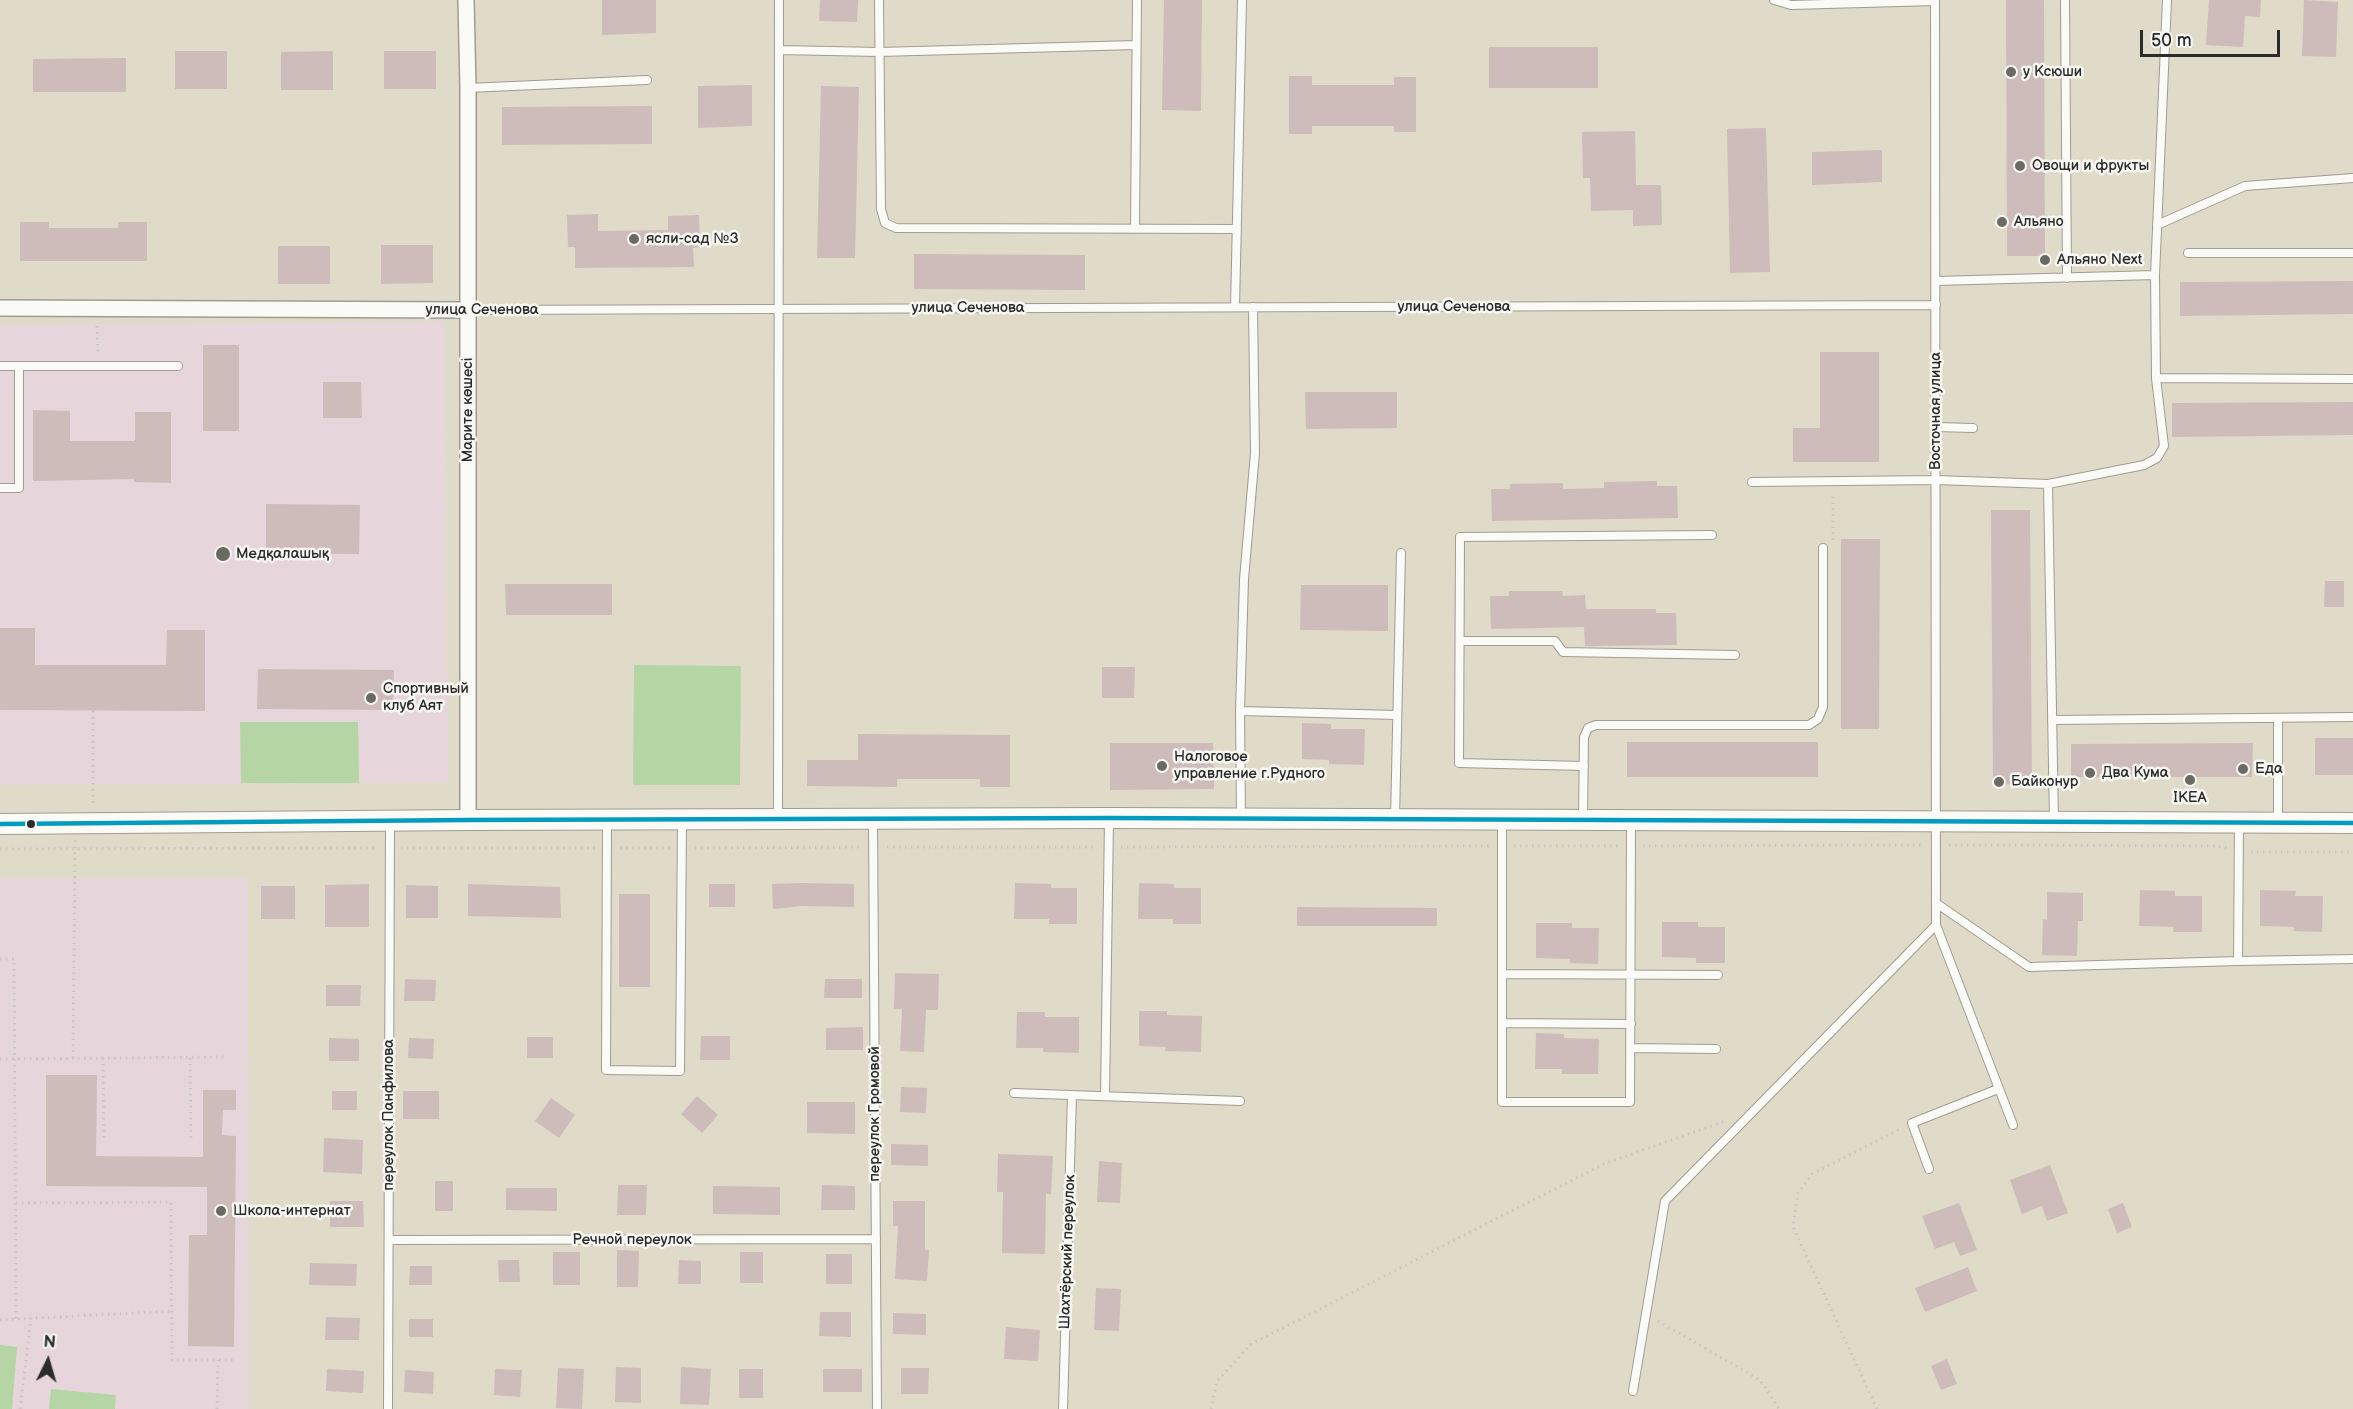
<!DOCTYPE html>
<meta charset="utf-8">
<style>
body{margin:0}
#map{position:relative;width:2353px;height:1409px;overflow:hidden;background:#e0dbc9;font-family:"Balsamiq Sans",sans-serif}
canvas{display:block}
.north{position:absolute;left:18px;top:1331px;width:60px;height:60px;-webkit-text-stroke:4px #f6f6f2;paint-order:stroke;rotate:5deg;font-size:16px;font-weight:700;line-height:24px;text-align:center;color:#2b2b2b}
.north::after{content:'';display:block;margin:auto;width:21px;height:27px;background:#2b2b2b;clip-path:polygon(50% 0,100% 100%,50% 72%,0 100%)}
.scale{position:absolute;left:2140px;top:30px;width:140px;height:27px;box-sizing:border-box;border:3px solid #2b2b2b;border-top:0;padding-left:8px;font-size:18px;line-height:21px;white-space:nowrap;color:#2b2b2b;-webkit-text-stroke:4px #f6f6f2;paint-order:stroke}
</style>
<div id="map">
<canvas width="2353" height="1409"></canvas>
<div class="north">N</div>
<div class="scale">50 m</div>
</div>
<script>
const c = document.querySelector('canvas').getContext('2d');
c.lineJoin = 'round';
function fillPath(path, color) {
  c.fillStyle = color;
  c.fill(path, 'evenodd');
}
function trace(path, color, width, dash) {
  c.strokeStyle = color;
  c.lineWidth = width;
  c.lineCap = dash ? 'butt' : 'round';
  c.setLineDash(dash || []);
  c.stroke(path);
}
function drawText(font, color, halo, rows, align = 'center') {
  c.font = font + ' "Balsamiq Sans",sans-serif';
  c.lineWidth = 5;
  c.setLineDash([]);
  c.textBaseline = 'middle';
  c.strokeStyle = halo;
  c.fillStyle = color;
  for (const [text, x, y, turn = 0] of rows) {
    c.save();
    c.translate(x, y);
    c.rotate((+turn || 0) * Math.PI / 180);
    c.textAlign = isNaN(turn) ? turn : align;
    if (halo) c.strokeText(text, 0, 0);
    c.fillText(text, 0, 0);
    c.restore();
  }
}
const built = new Path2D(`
 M 445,322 L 448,782 L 0,785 L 0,325 Z
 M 0,878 L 248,878 L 249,1409 L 0,1409 Z`);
const green = new Path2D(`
 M 634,665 L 741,666 L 740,785 L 633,785 Z
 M 240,722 L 358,722 L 359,783 L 241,783 Z
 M 0,1345 L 17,1347 L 12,1409 L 0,1409 Z
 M 51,1389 L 116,1395 L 115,1409 L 49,1409 Z`);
const building = new Path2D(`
 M 602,0 L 656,0 L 656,33 L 602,35 Z
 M 820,0 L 858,0 L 857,22 L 819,21 Z
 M 1164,0 L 1202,0 L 1201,111 L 1162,110 Z
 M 2006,0 L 2044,0 L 2045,256 L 2007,256 Z
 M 2209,0 L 2261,0 L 2260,17 L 2245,16 L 2243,47 L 2206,45 Z
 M 2304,0 L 2338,2 L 2336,57 L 2302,56 Z
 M 1489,47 L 1598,47 L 1598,88 L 1489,88 Z
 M 175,51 L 227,51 L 227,89 L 175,89 Z
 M 333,51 L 333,90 L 281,90 L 281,52 Z
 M 384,51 L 436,51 L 436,89 L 384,89 Z
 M 126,58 L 126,92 L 33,92 L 33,59 Z
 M 1289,76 L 1312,76 L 1312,85 L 1394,85 L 1394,77 L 1416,77 L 1416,132 L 1394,132 L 1394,126 L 1312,126 L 1312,134 L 1289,134 Z
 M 752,85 L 752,126 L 698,128 L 698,86 Z
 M 821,86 L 859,87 L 855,258 L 817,258 Z
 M 652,106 L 652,144 L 502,145 L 502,107 Z
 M 1766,128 L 1770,272 L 1730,273 L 1727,129 Z
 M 1635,131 L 1636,185 L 1661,185 L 1662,225 L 1633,226 L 1633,210 L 1591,211 L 1590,178 L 1583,178 L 1582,132 Z
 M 1882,150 L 1882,182 L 1812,185 L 1812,152 Z
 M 598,214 L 598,231 L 668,230 L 668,216 L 699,215 L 700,247 L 693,248 L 694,267 L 575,268 L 575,247 L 568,247 L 567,215 Z
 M 20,222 L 49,222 L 49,228 L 118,228 L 118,222 L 147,222 L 147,261 L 20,261 Z
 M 381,245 L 433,245 L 433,283 L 381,284 Z
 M 278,246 L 330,246 L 330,284 L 278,284 Z
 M 914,254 L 1085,255 L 1085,290 L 914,289 Z
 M 2353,281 L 2353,314 L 2180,316 L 2180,282 Z
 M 203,345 L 239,345 L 239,431 L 203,431 Z
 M 1820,352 L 1879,352 L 1879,462 L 1793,462 L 1793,428 L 1820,428 Z
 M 323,382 L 361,382 L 362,418 L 323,418 Z
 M 1305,392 L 1397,392 L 1397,428 L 1306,429 Z
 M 2353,402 L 2353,435 L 2172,437 L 2172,403 Z
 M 33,410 L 70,411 L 70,441 L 135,441 L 135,412 L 171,412 L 171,483 L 134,482 L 134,479 L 33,481 Z
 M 1657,481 L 1657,486 L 1677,486 L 1678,518 L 1492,521 L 1491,489 L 1510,489 L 1510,484 L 1563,483 L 1563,489 L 1604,488 L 1604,482 Z
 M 266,504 L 360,505 L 359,554 L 266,553 Z
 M 1991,510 L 2030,510 L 2032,784 L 1993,785 Z
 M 1841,539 L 1880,539 L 1879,729 L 1841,729 Z
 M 2325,581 L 2344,581 L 2344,607 L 2324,607 Z
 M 505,584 L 612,584 L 612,615 L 506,615 Z
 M 1301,585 L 1388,585 L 1388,631 L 1300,630 Z
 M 1509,591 L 1562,591 L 1563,596 L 1585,595 L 1586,609 L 1656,609 L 1656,613 L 1676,613 L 1677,645 L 1585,646 L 1584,627 L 1491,629 L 1490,596 L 1509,596 Z
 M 0,628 L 35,628 L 35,665 L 166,665 L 167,630 L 205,630 L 205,711 L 0,710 Z
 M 1102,667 L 1135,667 L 1134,698 L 1102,698 Z
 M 258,669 L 394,670 L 393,710 L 257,709 Z
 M 1302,723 L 1331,724 L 1331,729 L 1365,729 L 1364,765 L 1329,764 L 1329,760 L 1302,759 Z
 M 858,734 L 1010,735 L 1010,787 L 980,787 L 980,779 L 897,779 L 897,787 L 807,786 L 807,760 L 858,760 Z
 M 2315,738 L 2353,738 L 2353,775 L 2315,775 Z
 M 1627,742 L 1818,742 L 1818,777 L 1627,777 Z
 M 1110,743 L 1213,743 L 1214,789 L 1110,790 Z
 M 2253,743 L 2252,777 L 2071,777 L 2071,744 Z
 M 801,883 L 854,884 L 854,907 L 802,906 L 773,909 L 772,884 Z
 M 1015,883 L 1051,884 L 1051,888 L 1077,888 L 1077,924 L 1049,924 L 1049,919 L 1014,919 Z
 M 1139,883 L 1174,884 L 1174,888 L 1201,888 L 1201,924 L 1173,924 L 1173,919 L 1138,919 Z
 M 369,884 L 369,927 L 325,927 L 325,885 Z
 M 468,884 L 560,887 L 561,918 L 468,916 Z
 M 709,884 L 735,884 L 735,907 L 709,907 Z
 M 406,885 L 438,886 L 438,918 L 406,918 Z
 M 261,886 L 295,886 L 295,919 L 261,919 Z
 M 2140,890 L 2175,891 L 2175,896 L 2202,896 L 2202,932 L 2173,932 L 2174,927 L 2139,926 Z
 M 2260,890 L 2296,891 L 2295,896 L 2323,896 L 2322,932 L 2294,931 L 2294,927 L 2260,926 Z
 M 2047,892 L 2083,893 L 2083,921 L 2078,921 L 2077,956 L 2042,955 L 2043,919 L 2047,920 Z
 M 619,894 L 650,894 L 650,987 L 619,987 Z
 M 1297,907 L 1437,908 L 1437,926 L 1297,926 Z
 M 1662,922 L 1698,922 L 1698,927 L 1725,927 L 1725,963 L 1696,963 L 1696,958 L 1662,957 Z
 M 1536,923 L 1572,923 L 1572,928 L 1599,928 L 1598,964 L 1570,963 L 1570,959 L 1536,958 Z
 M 895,973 L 939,974 L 938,1010 L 926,1010 L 924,1052 L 900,1051 L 902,1009 L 894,1009 Z
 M 405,979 L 436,980 L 435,1001 L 404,1001 Z
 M 825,979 L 862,979 L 862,998 L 824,998 Z
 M 326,985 L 361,985 L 360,1006 L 326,1006 Z
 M 1139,1011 L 1167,1011 L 1167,1015 L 1202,1016 L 1201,1052 L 1165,1051 L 1166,1047 L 1139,1046 Z
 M 1017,1012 L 1045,1012 L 1045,1017 L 1079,1017 L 1079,1053 L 1043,1052 L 1043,1048 L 1016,1048 Z
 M 863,1027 L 863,1050 L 826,1050 L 826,1028 Z
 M 1536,1033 L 1564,1034 L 1564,1038 L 1599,1039 L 1598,1074 L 1562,1074 L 1562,1069 L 1535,1069 Z
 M 701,1036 L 730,1036 L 730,1060 L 700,1060 Z
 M 527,1037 L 553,1037 L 553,1058 L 527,1058 Z
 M 329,1038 L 359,1039 L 359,1061 L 329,1061 Z
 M 409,1038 L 434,1039 L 433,1059 L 408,1058 Z
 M 46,1075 L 97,1075 L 96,1156 L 203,1157 L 203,1090 L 236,1090 L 236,1110 L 223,1110 L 222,1135 L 236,1136 L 234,1347 L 188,1346 L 189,1235 L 207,1235 L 207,1187 L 46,1186 Z
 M 901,1087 L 927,1088 L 926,1113 L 900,1112 Z
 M 332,1091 L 357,1091 L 357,1110 L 332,1110 Z
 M 403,1091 L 439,1091 L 439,1119 L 403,1119 Z
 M 697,1096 L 718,1115 L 702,1133 L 681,1114 Z
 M 551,1098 L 575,1115 L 559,1138 L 535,1121 Z
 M 807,1102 L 855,1102 L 855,1134 L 807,1133 Z
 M 324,1138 L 363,1140 L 362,1174 L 323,1172 Z
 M 891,1144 L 928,1145 L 928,1166 L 891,1165 Z
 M 998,1154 L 1053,1156 L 1051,1194 L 1046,1194 L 1045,1254 L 1002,1253 L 1003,1192 L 997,1192 Z
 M 1099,1161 L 1122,1163 L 1120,1203 L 1097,1202 Z
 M 2050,1165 L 2068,1213 L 2047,1221 L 2042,1206 L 2022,1214 L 2010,1180 Z
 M 435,1181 L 453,1181 L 453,1211 L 435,1211 Z
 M 618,1185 L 647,1185 L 646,1215 L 617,1215 Z
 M 822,1185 L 855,1186 L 855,1210 L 821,1210 Z
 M 713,1186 L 780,1187 L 780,1215 L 713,1214 Z
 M 506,1188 L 557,1188 L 557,1211 L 506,1210 Z
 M 330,1201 L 363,1201 L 364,1227 L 330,1227 Z
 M 893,1201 L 925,1201 L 925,1250 L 929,1250 L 927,1281 L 895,1279 L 898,1226 L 893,1226 Z
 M 1959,1203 L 1977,1250 L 1960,1256 L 1954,1242 L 1935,1249 L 1922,1216 Z
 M 2123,1203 L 2132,1227 L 2117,1233 L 2108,1209 Z
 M 617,1250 L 639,1251 L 638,1287 L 617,1287 Z
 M 553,1252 L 580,1252 L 580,1285 L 553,1285 Z
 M 740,1252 L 763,1252 L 763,1283 L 740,1283 Z
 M 826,1254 L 852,1254 L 852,1284 L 826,1284 Z
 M 498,1260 L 519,1260 L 520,1282 L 499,1282 Z
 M 679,1260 L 701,1261 L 701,1284 L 678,1284 Z
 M 310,1263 L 357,1264 L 356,1286 L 309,1285 Z
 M 410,1266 L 432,1266 L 432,1285 L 409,1285 Z
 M 1968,1267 L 1977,1291 L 1925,1312 L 1915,1288 Z
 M 1096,1288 L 1121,1289 L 1119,1331 L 1094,1330 Z
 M 820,1312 L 851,1312 L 851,1337 L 819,1336 Z
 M 893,1313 L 926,1314 L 926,1335 L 893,1334 Z
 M 326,1317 L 360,1318 L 359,1340 L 325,1340 Z
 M 409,1319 L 433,1319 L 433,1337 L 409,1337 Z
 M 1006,1327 L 1040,1330 L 1038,1361 L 1004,1359 Z
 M 1947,1359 L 1957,1384 L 1941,1390 L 1931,1366 Z
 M 616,1367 L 641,1368 L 641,1403 L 615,1402 Z
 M 681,1367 L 711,1369 L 709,1405 L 680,1404 Z
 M 558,1368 L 584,1369 L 582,1409 L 556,1408 Z
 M 901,1368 L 929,1368 L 928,1394 L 901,1394 Z
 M 327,1369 L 364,1371 L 363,1393 L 326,1391 Z
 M 495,1369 L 522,1370 L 520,1397 L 494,1395 Z
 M 739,1369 L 763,1369 L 763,1398 L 739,1398 Z
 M 823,1369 L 862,1369 L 862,1392 L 823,1392 Z
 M 405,1370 L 434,1372 L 433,1394 L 404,1392 Z`);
const path = new Path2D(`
 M 97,326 L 98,355
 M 1833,540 L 1833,492
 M 93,711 L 93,804
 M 1949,845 L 2218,846 L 2227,848
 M 1514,846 L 1618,846
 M 1643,846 L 1924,845
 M 887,847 L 1096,847
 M 1121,847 L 1489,846
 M 401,848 L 595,848
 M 620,848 L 670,848
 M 695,848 L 862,847
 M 0,849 L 376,848
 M 2251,852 L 2353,852
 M 0,959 L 14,959 L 16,1319
 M 73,1058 L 75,840
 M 103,1058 L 104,1139
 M 190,1058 L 191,1142
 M 0,1059 L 224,1057
 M 16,1203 L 171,1202 L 172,1360 L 235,1360
 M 0,1320 L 172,1311
 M 1658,1321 L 1760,1380 L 1779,1409
 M 20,1409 L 31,1318
 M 217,1409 L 218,1360
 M 1211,1409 L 1217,1381 L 1251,1344 L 1604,1164 L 1725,1121
 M 1877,1409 L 1793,1227 L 1798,1193 L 1812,1174 L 1902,1128`);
const service = new Path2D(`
 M 879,0 L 881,209 L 885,223 L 896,228 L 1237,229
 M 1774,0 L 1791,5 L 1935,1
 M 1935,0 L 1936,925 L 2013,1125
 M 2065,0 L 2067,278
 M 779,50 L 879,52 L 1136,45
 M 468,88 L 647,80
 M 2157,225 L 2245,186 L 2353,178
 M 1135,227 L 1137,0
 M 2188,253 L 2353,253
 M 1936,281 L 2155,275
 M 1235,307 L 1242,0
 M 468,310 L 1936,305
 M 0,366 L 178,366
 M 2156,378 L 2353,379
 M 1936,427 L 1973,428
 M 1752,482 L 1936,480 L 2048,484 L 2144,465 L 2157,458 L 2164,446 L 2156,378 L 2155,275 L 2167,0
 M 2048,484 L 2054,822
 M 0,488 L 19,488 L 19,366
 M 1460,641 L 1555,641 L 1563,652 L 1735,655
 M 1240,711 L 1397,715
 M 2278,718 L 2278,822
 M 2052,720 L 2353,717
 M 1584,766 L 1459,763 L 1460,537 L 1712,535
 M 778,817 L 779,0
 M 1241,818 L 1240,711 L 1244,579 L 1255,453 L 1253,307
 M 1395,818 L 1401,553
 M 1583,819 L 1584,737 L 1588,728 L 1596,725 L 1809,725 L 1818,719 L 1823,707 L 1823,548
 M 607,821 L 606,1070 L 680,1071 L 682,821
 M 873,821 L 877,1409
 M 1502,821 L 1502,1102 L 1630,1102 L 1631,822
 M 2239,823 L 2238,961 L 2353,959
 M 1936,903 L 2029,967 L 2238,961
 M 1502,974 L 1718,975
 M 1502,1023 L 1631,1024
 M 1631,1048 L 1716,1049
 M 1014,1093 L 1240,1101
 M 1105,1096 L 1109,820
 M 1929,1169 L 1912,1123 L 1998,1089
 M 389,1240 L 876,1239
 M 1633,1391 L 1665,1201 L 1936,925
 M 388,1409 L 390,822
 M 1063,1409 L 1072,1095`);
const minor = new Path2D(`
 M 466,0 L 468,88 L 468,820
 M 0,308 L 468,310`);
const tertiary = new Path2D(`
 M 0,824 L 468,820 L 1109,818 L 2353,823`);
const bus1 = new Path2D(`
 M 0,824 L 468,820 L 1109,818 L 2353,823`);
const markers = [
 [2011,72,6,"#6a6962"],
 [2020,166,6,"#6a6962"],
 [2002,222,6,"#6a6962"],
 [634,239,6,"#6a6962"],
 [2045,260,6,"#6a6962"],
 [223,554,8,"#6a6962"],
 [371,698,6,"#6a6962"],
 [1162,766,6,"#6a6962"],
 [2243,769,6,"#6a6962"],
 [2090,773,6,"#6a6962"],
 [2190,780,6,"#6a6962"],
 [1999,782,6,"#6a6962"],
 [31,824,5,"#2b2b2b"],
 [221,1211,6,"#6a6962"]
];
const poiNames = [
 ["у Ксюши",2023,72],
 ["Овощи и фрукты",2032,166],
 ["Альяно",2014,222],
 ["ясли-сад №3",646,239],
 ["Альяно Next",2057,260],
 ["Медқалашық",236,554],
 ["Спортивный",383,689],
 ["клуб Аят",383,706],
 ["Налоговое",1174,757],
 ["управление г.Рудного",1174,774],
 ["Еда",2255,769],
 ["Два Кума",2102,773],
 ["Байконур",2011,782],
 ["IKEA",2190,798,"center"],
 ["Школа-интернат",233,1211]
];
const streetNames = [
 ["улица Сеченова",1454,307],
 ["улица Сеченова",968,308],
 ["улица Сеченова",482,310],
 ["Марите көшесі",468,410,-90],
 ["Восточная улица",1936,411,-90],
 ["переулок Громовой",875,1114,-90],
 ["переулок Панфилова",389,1115,-90],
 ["Речной переулок",632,1240],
 ["Шахтёрский переулок",1068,1252,-88]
];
fillPath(built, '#e6d6dc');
fillPath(green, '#b6d5a4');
fillPath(building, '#cdbcba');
trace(service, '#9f9c91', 10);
trace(minor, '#9f9c91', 18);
trace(tertiary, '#9f9c91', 22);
trace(path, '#c7c6c2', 3, [1.5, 4.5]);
trace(service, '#fafaf7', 8);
trace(minor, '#fafaf7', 15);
trace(tertiary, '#fafaf7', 20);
trace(bus1, '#049cbe', 4.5);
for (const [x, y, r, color] of markers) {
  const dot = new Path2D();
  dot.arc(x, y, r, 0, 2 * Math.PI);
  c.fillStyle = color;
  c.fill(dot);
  trace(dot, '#f6f6f2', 2);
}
drawText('15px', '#2b2b2b', '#f6f6f2', poiNames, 'left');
drawText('15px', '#2b2b2b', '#f6f6f2', streetNames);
</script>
